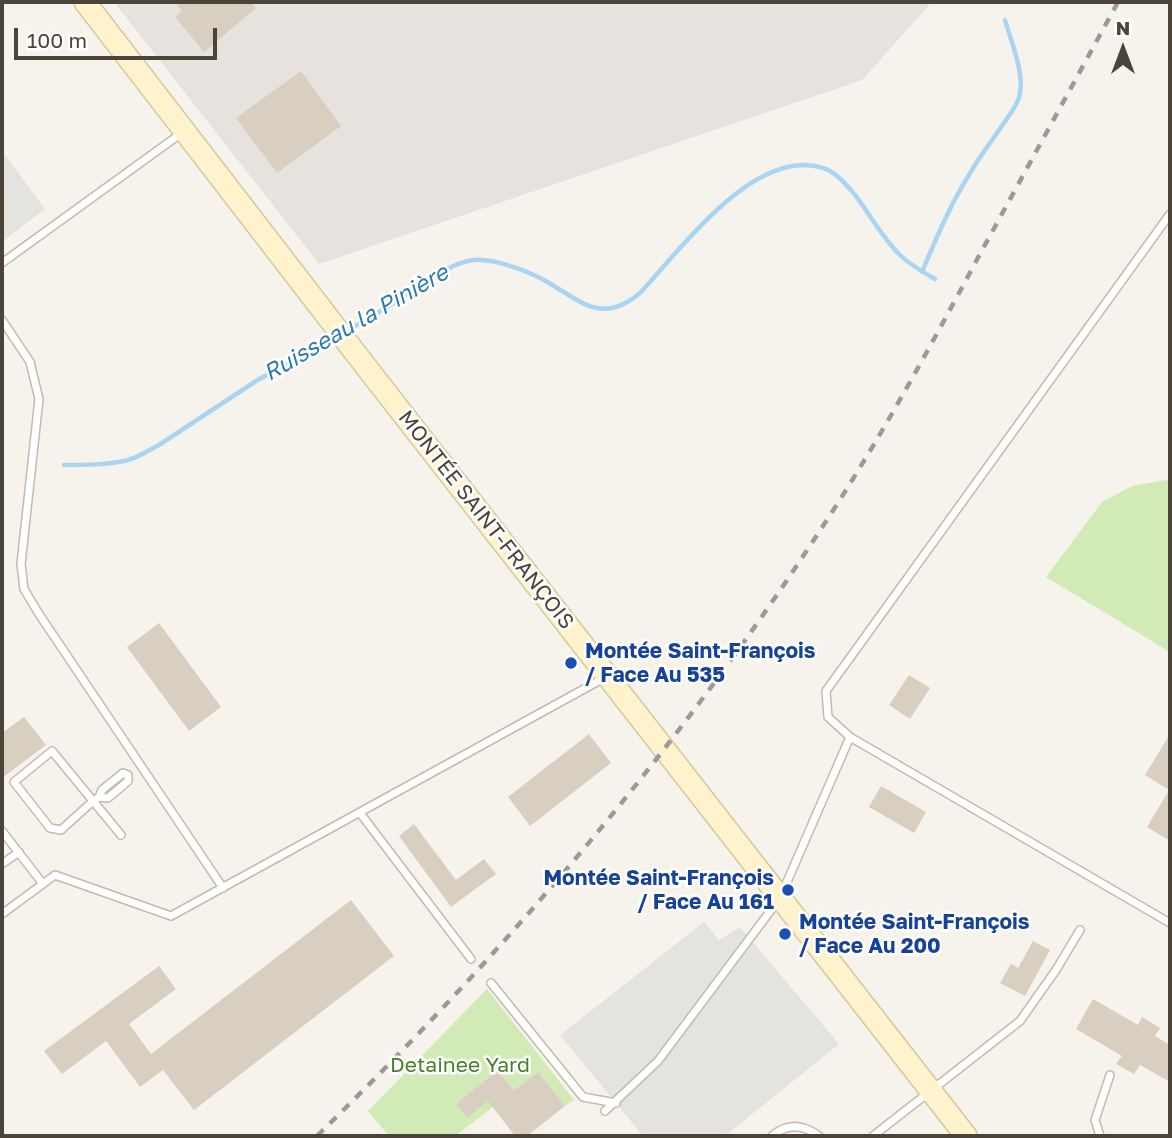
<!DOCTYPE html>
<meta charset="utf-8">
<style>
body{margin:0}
#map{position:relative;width:1172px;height:1138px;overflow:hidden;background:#f6f3ec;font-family:"Golos Text",sans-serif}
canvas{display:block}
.frame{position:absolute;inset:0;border:4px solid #4b4439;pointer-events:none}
.north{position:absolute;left:1088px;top:14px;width:70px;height:70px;-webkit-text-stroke:5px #fff;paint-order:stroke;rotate:0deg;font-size:19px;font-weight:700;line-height:28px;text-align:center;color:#4b4439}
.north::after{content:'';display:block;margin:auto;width:24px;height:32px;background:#4b4439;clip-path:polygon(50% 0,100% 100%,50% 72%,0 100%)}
.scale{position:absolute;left:14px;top:28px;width:203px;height:32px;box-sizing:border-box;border:4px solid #4b4439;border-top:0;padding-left:9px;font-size:21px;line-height:24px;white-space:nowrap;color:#4b4439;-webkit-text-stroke:5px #fff;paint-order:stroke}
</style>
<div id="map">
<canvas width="1172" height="1138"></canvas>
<div class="frame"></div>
<div class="north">N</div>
<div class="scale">100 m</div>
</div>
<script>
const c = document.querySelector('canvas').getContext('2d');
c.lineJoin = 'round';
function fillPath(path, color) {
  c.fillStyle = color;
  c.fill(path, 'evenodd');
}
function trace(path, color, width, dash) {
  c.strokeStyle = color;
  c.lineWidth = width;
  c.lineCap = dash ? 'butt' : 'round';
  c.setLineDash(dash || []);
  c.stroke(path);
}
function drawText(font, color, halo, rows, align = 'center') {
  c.font = font + ' "Golos Text",sans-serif';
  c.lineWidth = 5;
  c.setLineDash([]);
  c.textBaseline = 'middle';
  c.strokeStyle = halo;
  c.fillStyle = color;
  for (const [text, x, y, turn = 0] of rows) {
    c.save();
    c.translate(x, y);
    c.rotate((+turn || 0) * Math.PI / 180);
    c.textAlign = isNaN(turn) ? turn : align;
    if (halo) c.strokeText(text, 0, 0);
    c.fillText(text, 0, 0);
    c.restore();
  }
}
const industrial = new Path2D(`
 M 114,2 L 932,2 L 862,80 L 319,264 Z`);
const green = new Path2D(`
 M 1166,480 L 1170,481 L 1170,652 L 1046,577 L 1102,502 L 1132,486 Z
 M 487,989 L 574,1100 L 565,1106 L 538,1072 L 514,1090 L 497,1070 L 456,1104 L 505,1087 L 510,1094 L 455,1136 L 389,1136 L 368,1111 Z`);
const parking = new Path2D(`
 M 2,151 L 45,209 L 2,242 Z
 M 704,922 L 719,940 L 740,927 L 839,1044 L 725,1136 L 643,1136 L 560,1035 Z`);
const stream = new Path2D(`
 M 922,272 C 936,239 950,205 969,175 C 980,155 995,137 1008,117 C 1013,110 1019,102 1020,93 C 1024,72 1011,41 1005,20
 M 348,330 C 366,320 385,309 403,297 C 423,285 449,263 473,260 C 495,258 531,272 549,283 C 583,303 603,324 640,293 C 679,251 741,166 803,165 C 815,165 827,167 837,176 C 863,198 876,232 900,255 C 910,265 923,272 935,279
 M 64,465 C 85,465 108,465 128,460 C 139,457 149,450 159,445 L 256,381 L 337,336`);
const building = new Path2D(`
 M 175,2 L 251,2 L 256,8 L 204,52 L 175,17 L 182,11 Z
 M 301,71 L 341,126 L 277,173 L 236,118 Z
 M 159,623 L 221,707 L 189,731 L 127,647 Z
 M 909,675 L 930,688 L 910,719 L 889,705 Z
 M 24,717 L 46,745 L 2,778 L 2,733 Z
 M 589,734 L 611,763 L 530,826 L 508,797 Z
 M 1170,734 L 1170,841 L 1147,827 L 1169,790 L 1145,775 Z
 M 881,786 L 926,812 L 914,833 L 869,807 Z
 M 414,824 L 456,880 L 484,859 L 496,874 L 451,907 L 399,836 Z
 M 351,900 L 394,956 L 194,1110 L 163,1070 L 140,1087 L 106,1041 L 62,1074 L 44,1051 L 159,966 L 176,989 L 129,1024 L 151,1054 Z
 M 1033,941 L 1050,950 L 1025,996 L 1000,983 L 1011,964 L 1018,968 Z
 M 1093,999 L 1138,1025 L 1142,1017 L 1160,1028 L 1155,1036 L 1170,1045 L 1170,1082 L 1140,1065 L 1134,1074 L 1116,1064 L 1122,1056 L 1076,1029 Z
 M 497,1070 L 514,1090 L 538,1072 L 565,1106 L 527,1136 L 515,1136 L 488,1101 L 467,1118 L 456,1104 Z`);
const path = new Path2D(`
 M 1168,288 L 1170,288`);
const lane = new Path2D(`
 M 1170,214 L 826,691 L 828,717 L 850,737 L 1170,923
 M 2,263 L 183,132
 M 2,320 L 30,362 L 39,399 L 21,564 L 24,589 L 39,614 L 223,888
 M 123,773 L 128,775 L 128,781 L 108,798 L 99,797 L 102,790 Z
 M 99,797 L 92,802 L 61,830 L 50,828 L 14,782 L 52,751 L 121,835
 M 360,813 L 471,959
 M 2,831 L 43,884
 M 2,864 L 19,852
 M 2,914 L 55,875 L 171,916 L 604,678
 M 491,983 L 583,1097 L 616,1103
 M 605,1111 L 658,1061 L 780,898 L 850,737
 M 772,1136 C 787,1123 803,1124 819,1136
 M 873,1136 L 1020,1021 L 1056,970 L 1080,930
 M 1100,1136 L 1095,1120 L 1110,1075`);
const secondary = new Path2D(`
 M 85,2 L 367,368 L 966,1136`);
const rail = new Path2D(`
 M 317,1136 C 514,944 693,731 841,498 C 891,419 936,336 980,254 C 1026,170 1072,86 1118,2`);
const markers = [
 [571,663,7,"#1a4fb4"],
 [788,890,7,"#1a4fb4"],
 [785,934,7,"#1a4fb4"]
];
const streetNames = [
 ["MONTÉE SAINT-FRANÇOIS",486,520,52]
];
const transitNames = [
 ["Montée Saint-François",585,651],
 ["/ Face Au 535",585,675],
 ["Montée Saint-François",774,878,"right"],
 ["/ Face Au 161",774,902,"right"],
 ["Montée Saint-François",799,922],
 ["/ Face Au 200",799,946]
];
const parkNames = [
 ["Detainee Yard",460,1065]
];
const waterNames = [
 ["Ruisseau la Pinière",356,323,-30]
];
fillPath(industrial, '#e6e2dd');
fillPath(green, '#d2eab5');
fillPath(parking, '#e5e3e0');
trace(stream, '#a9d4f2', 4.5);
fillPath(building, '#d8cfc1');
trace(lane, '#c2bbae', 10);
trace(secondary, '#d6c79b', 24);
trace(path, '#c4b79f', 2.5, [3.5, 3.5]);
trace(lane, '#fff', 7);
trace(secondary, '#fff3cd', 21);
trace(rail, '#9a9a9a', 4.5, [9, 9]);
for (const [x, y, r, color] of markers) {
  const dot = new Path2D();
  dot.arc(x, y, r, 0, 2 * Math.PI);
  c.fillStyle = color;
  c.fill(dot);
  trace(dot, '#fff', 2.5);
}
drawText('21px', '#4b4439', '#fff', streetNames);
drawText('bold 21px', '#164399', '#fff', transitNames, 'left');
drawText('21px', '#4a7f2a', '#fff', parkNames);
drawText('italic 23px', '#2e7ab2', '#fff', waterNames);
</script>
